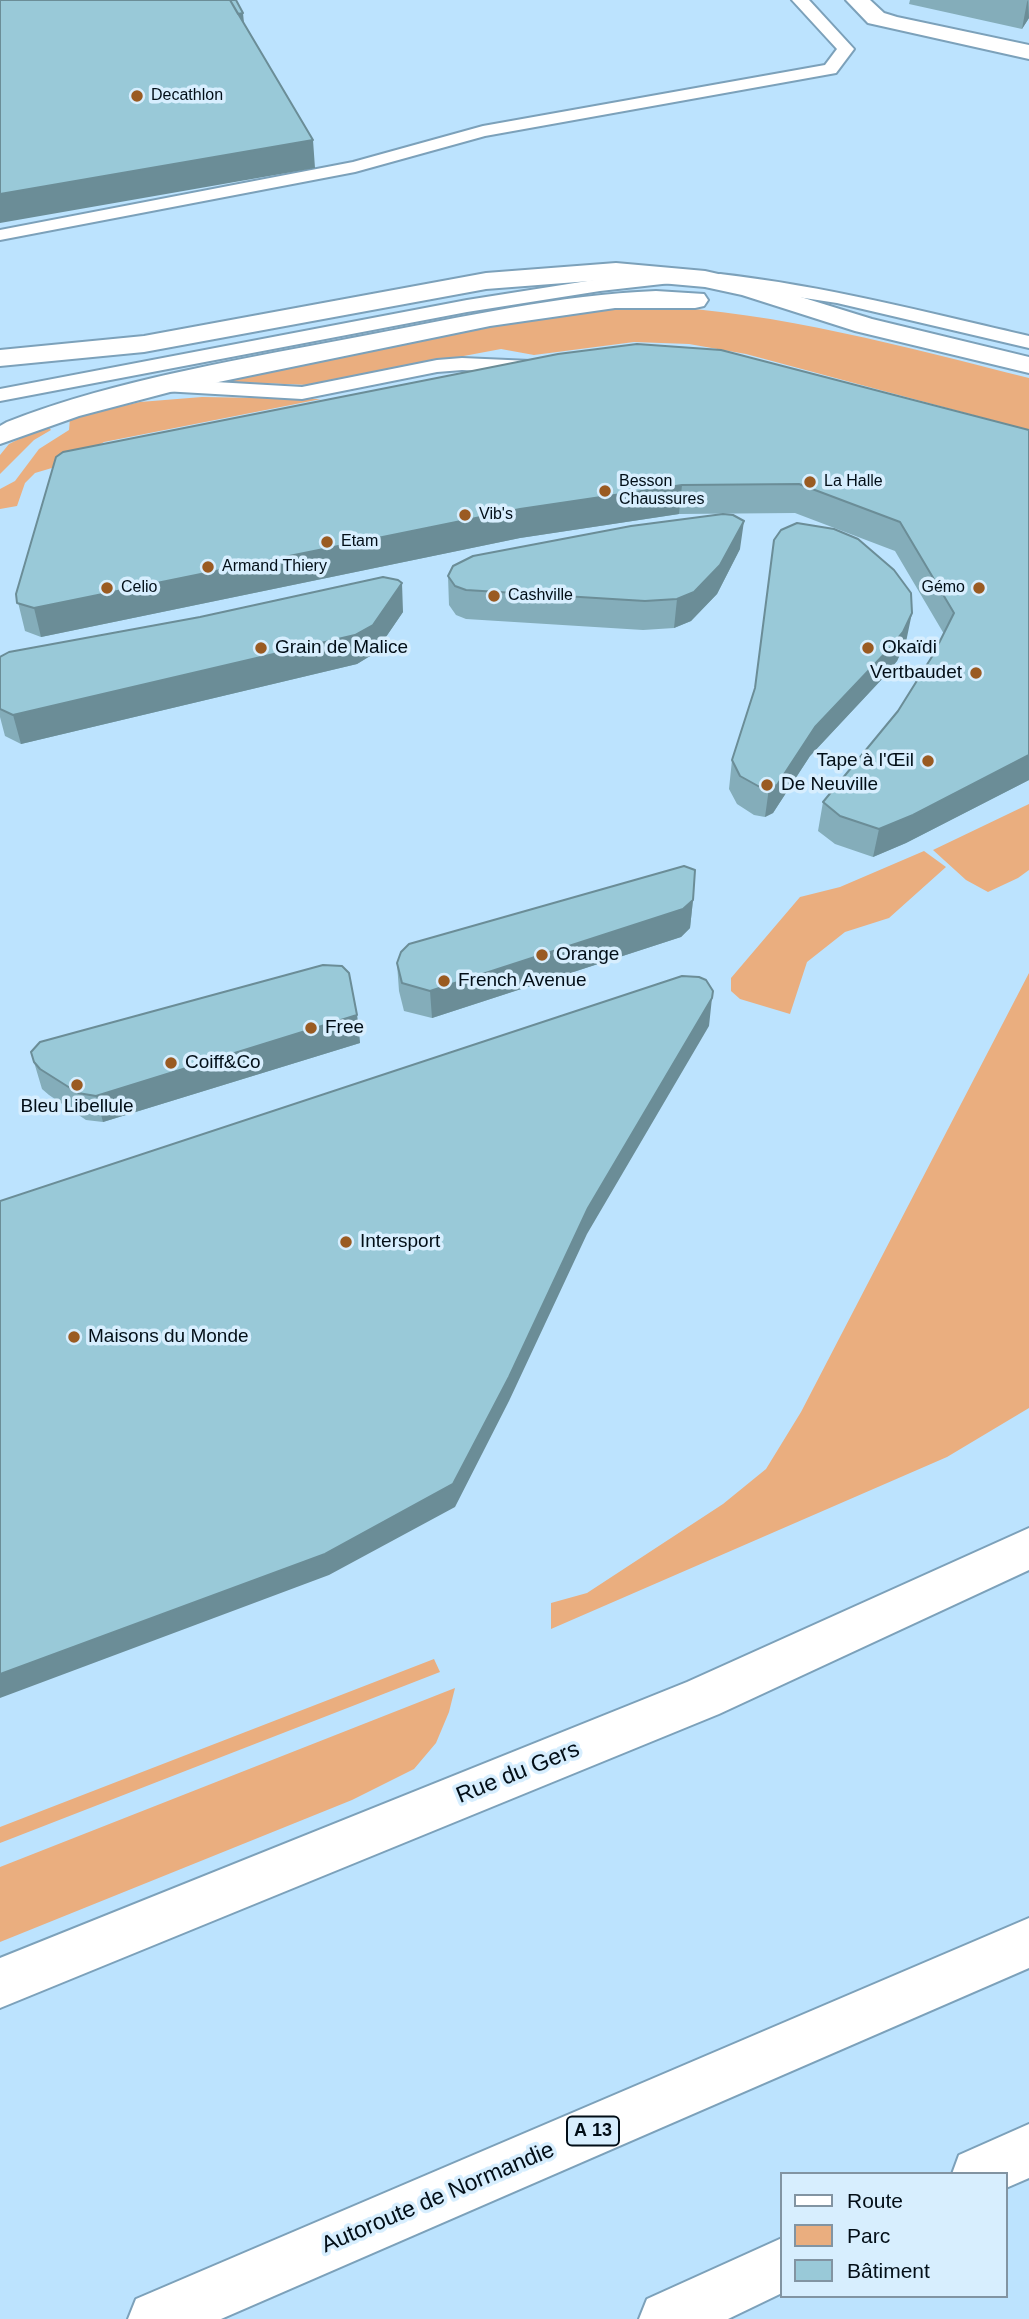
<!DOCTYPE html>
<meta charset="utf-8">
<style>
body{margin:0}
#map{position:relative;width:1029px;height:2319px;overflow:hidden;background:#bce3fe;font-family:Arial,sans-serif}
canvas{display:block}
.legend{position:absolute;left:780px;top:2172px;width:228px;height:126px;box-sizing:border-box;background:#d7eefe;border:2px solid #8294a2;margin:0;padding:9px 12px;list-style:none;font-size:21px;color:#020e17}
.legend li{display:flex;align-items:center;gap:14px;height:35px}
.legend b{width:35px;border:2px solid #8294a2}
</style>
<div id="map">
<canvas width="1029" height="2319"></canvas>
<ul class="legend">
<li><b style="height:9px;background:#fff"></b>Route</li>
<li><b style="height:19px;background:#eaae7f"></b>Parc</li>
<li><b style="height:19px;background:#99c9d8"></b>Bâtiment</li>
</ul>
</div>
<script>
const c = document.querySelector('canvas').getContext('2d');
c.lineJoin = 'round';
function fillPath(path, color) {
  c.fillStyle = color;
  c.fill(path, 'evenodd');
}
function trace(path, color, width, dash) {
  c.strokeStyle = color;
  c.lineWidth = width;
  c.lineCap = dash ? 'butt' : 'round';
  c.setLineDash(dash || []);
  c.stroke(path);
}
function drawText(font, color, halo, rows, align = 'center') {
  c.font = font + ' Arial,sans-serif';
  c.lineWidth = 7;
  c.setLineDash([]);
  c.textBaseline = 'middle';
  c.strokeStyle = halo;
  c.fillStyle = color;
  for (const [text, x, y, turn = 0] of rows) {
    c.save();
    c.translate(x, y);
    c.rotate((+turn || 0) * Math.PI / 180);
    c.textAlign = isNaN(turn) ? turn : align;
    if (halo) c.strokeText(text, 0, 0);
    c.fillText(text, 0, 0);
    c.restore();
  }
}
const green = new Path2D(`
 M 651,306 C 779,312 905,347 1029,378 L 1029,430 L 746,354 L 689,344 L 634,342 L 534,355 L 501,349 L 309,385 L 212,381 C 357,352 503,316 651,306 Z
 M 202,397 L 321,399 L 104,442 L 72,462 L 35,473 L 25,483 L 17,506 L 0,509 L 0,489 L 15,481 L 39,449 L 69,430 L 70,418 L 140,402 Z
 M 47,425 L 51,430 L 34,440 L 0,474 L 0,455 L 9,444 Z
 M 1029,804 L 1029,870 L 1018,878 L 988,892 L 966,880 L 933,850 Z
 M 924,851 L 946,867 L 889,918 L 845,932 L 807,962 L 790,1014 L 740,999 L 731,991 L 731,978 L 800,897 L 840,887 Z
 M 1029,973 L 1029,1408 L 947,1457 L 551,1629 L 551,1603 L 587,1593 L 723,1504 L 766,1469 L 801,1412 Z
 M 434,1659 L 440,1672 L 0,1843 L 0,1827 Z
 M 455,1688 L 449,1712 L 436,1743 L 414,1769 L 352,1800 L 0,1942 L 0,1867 Z`);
const service = new Path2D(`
 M 792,0 L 809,0 L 854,49 L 836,73 L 485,136 L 355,172 L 0,240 L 0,230 L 353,162 L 483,126 L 825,65 L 837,49 Z
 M 673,272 L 682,278 L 680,282 L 600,291 L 467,312 L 0,401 L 0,389 L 467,300 L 600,279 Z
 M 720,274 C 825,286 926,312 1029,336 L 1029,348 L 837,303 L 713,284 L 711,280 L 713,276 Z
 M 462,358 L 531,361 L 541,367 L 531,373 L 462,370 L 437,372 L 302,399 L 163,391 L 156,389 L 153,385 L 156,381 L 163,379 L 302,387 L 437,360 Z`);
const minor = new Path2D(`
 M 846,0 L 870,0 L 884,13 L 897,17 L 1029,45 L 1029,59 L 868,23 Z
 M 616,263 L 705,271 L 749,281 L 872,319 L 1029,357 L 1029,373 L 855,331 L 742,295 L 705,287 L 616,279 L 486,289 L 144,352 L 0,366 L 0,350 L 144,336 L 486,273 Z
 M 656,291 L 704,294 L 708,300 L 704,306 L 695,308 L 615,308 L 490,326 L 170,392 L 79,416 L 0,444 L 0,426 L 7,422 C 119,378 250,358 368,335 C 464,317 558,295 656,291 Z
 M 1029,1528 L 1029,1570 L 719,1714 L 0,2008 L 0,1958 L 687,1682 Z`);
const motorway = new Path2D(`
 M 1029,1918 L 1029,1968 L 221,2319 L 128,2319 L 136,2299 Z
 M 1029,2124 L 1029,2178 L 1006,2188 L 1006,2174 L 952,2174 L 959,2155 Z
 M 782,2238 L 782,2293 L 728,2319 L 639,2319 L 647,2299 Z`);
const wall = new Path2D(`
 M 910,0 L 1029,0 L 1029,18 L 1022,29 L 909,4 Z
 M 1029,430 L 1029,780 L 906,843 L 873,857 L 835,844 L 818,831 L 823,802 L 898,711 L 933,655 L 944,634 L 895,551 L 795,513 L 679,514 L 520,538 L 41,637 L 25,631 L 16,594 L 56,457 Z
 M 740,549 L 717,594 L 691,621 L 674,628 L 643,630 L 466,619 L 456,615 L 449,605 L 448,576 Z
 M 403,612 L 375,653 L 357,664 L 21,744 L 5,736 L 0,717 L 0,657 Z
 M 906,642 L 897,661 L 883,678 L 810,756 L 773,813 L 765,817 L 754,815 L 737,804 L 729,789 L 732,760 Z
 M 693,900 L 690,928 L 681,937 L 432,1018 L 404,1011 L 399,991 L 397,963 Z
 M 357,1015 L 360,1043 L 103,1122 L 86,1120 L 49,1095 L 42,1089 L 31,1052 Z`);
const shadedWall = new Path2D(`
 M 1028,0 L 1029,18 L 1022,29 L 1027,2 Z
 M 243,13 L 244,23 L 231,15 Z
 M 313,140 L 315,168 L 0,223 L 0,194 Z
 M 682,485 L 679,514 L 520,538 L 41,637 L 34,608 L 520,509 Z
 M 744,521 L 740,549 L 717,594 L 691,621 L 674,628 L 677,599 Z
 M 402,583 L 403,612 L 375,653 L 357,664 L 21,744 L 13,715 Z
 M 912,613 L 906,642 L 897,661 L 883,678 L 810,756 L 773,813 L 765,817 L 769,788 L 815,727 Z
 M 1029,755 L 1029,780 L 906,843 L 873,857 L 879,829 Z
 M 693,900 L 690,928 L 681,937 L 432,1018 L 430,991 Z
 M 712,998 L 709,1026 L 587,1234 L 509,1401 L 455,1507 L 329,1575 L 0,1698 L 0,1674 L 588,1208 Z
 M 357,1015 L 360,1043 L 103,1122 L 96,1096 Z`);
const building = new Path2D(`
 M 0,0 L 230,0 L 313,140 L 0,194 Z
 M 230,0 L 236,0 L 243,13 L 238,14 Z
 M 637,344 L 721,350 L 1029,430 L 1029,755 L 913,815 L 879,829 L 840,816 L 823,802 L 898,711 L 933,655 L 954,613 L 900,522 L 799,484 L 682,485 L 520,509 L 34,608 L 17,603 L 16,594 L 56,457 L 63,452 L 558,354 Z
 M 723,514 L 733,515 L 744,521 L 720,565 L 694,592 L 677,599 L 645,601 L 466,590 L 455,586 L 448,576 L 453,566 L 473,556 L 631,526 Z
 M 797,523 L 834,529 L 858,539 L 894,570 L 911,593 L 912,613 L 903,632 L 889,649 L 815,727 L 777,785 L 769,788 L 758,786 L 740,776 L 732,760 L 755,688 L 774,540 L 781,530 Z
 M 383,577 L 398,580 L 402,583 L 373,625 L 355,635 L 13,715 L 0,709 L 0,657 L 9,652 L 200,617 Z
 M 684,866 L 695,870 L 693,900 L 683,909 L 430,991 L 402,983 L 397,963 L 401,952 L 409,944 Z
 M 323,965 L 342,966 L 349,973 L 357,1015 L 96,1096 L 78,1093 L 40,1069 L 34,1062 L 31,1052 L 40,1042 Z
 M 682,976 L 699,977 L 706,980 L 713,991 L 712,998 L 588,1208 L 509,1377 L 453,1484 L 325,1554 L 0,1674 L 0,1201 Z`);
const markers = [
 [137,96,7,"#9a5b22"],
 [810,482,7,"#9a5b22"],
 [605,491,7,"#9a5b22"],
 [465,515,7,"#9a5b22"],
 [327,542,7,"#9a5b22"],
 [208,567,7,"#9a5b22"],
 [107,588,7,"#9a5b22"],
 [979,588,7,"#9a5b22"],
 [494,596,7,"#9a5b22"],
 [261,648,7,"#9a5b22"],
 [868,648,7,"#9a5b22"],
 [976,673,7,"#9a5b22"],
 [928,761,7,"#9a5b22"],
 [767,785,7,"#9a5b22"],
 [542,955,7,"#9a5b22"],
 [444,981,7,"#9a5b22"],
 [311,1028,7,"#9a5b22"],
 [171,1063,7,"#9a5b22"],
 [77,1085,7,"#9a5b22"],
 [346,1242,7,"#9a5b22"],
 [74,1337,7,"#9a5b22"]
];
const farPoinames = [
 ["Decathlon",151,96],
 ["Besson",619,482],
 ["Chaussures",619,500],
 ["La Halle",824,482],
 ["Vib's",479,515],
 ["Etam",341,542],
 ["Armand Thiery",222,567],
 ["Celio",121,588],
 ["Gémo",965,588,"right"],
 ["Cashville",508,596]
];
const shields = [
 [593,2131,52]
];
const shieldNames = [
 ["A 13",593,2131]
];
const poiNames = [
 ["Grain de Malice",275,648],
 ["Okaïdi",882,648],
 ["Vertbaudet",962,673,"right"],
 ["Tape à l'Œil",914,761,"right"],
 ["De Neuville",781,785],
 ["Orange",556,955],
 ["French Avenue",458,981],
 ["Free",325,1028],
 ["Coiff&Co",185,1063],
 ["Bleu Libellule",77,1107,"center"],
 ["Intersport",360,1242],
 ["Maisons du Monde",88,1337]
];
const nearStreetnames = [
 ["Rue du Gers",518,1773,-22],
 ["Autoroute de Normandie",438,2198,-23]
];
fillPath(green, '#eaae7f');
trace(service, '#7ca1ba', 4);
trace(minor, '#7ca1ba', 4);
trace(motorway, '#7ca1ba', 4);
fillPath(service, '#fff');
fillPath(minor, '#fff');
fillPath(motorway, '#fff');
fillPath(wall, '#84adba');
fillPath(shadedWall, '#6b8d97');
fillPath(building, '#99c9d8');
trace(building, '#6b8d97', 2);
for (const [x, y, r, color] of markers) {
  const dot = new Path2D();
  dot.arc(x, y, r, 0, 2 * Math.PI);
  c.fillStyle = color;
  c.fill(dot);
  trace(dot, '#d7eefe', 2.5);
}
drawText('16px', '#020e17', '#d7eefe', farPoinames, 'left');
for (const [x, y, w] of shields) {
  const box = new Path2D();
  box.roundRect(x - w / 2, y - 14.5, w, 29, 5);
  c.fillStyle = '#d7eefe';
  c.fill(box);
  trace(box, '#020e17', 2);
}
drawText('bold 18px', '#020e17', null, shieldNames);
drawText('19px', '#020e17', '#d7eefe', poiNames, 'left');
drawText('23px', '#020e17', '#d7eefe', nearStreetnames);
</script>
